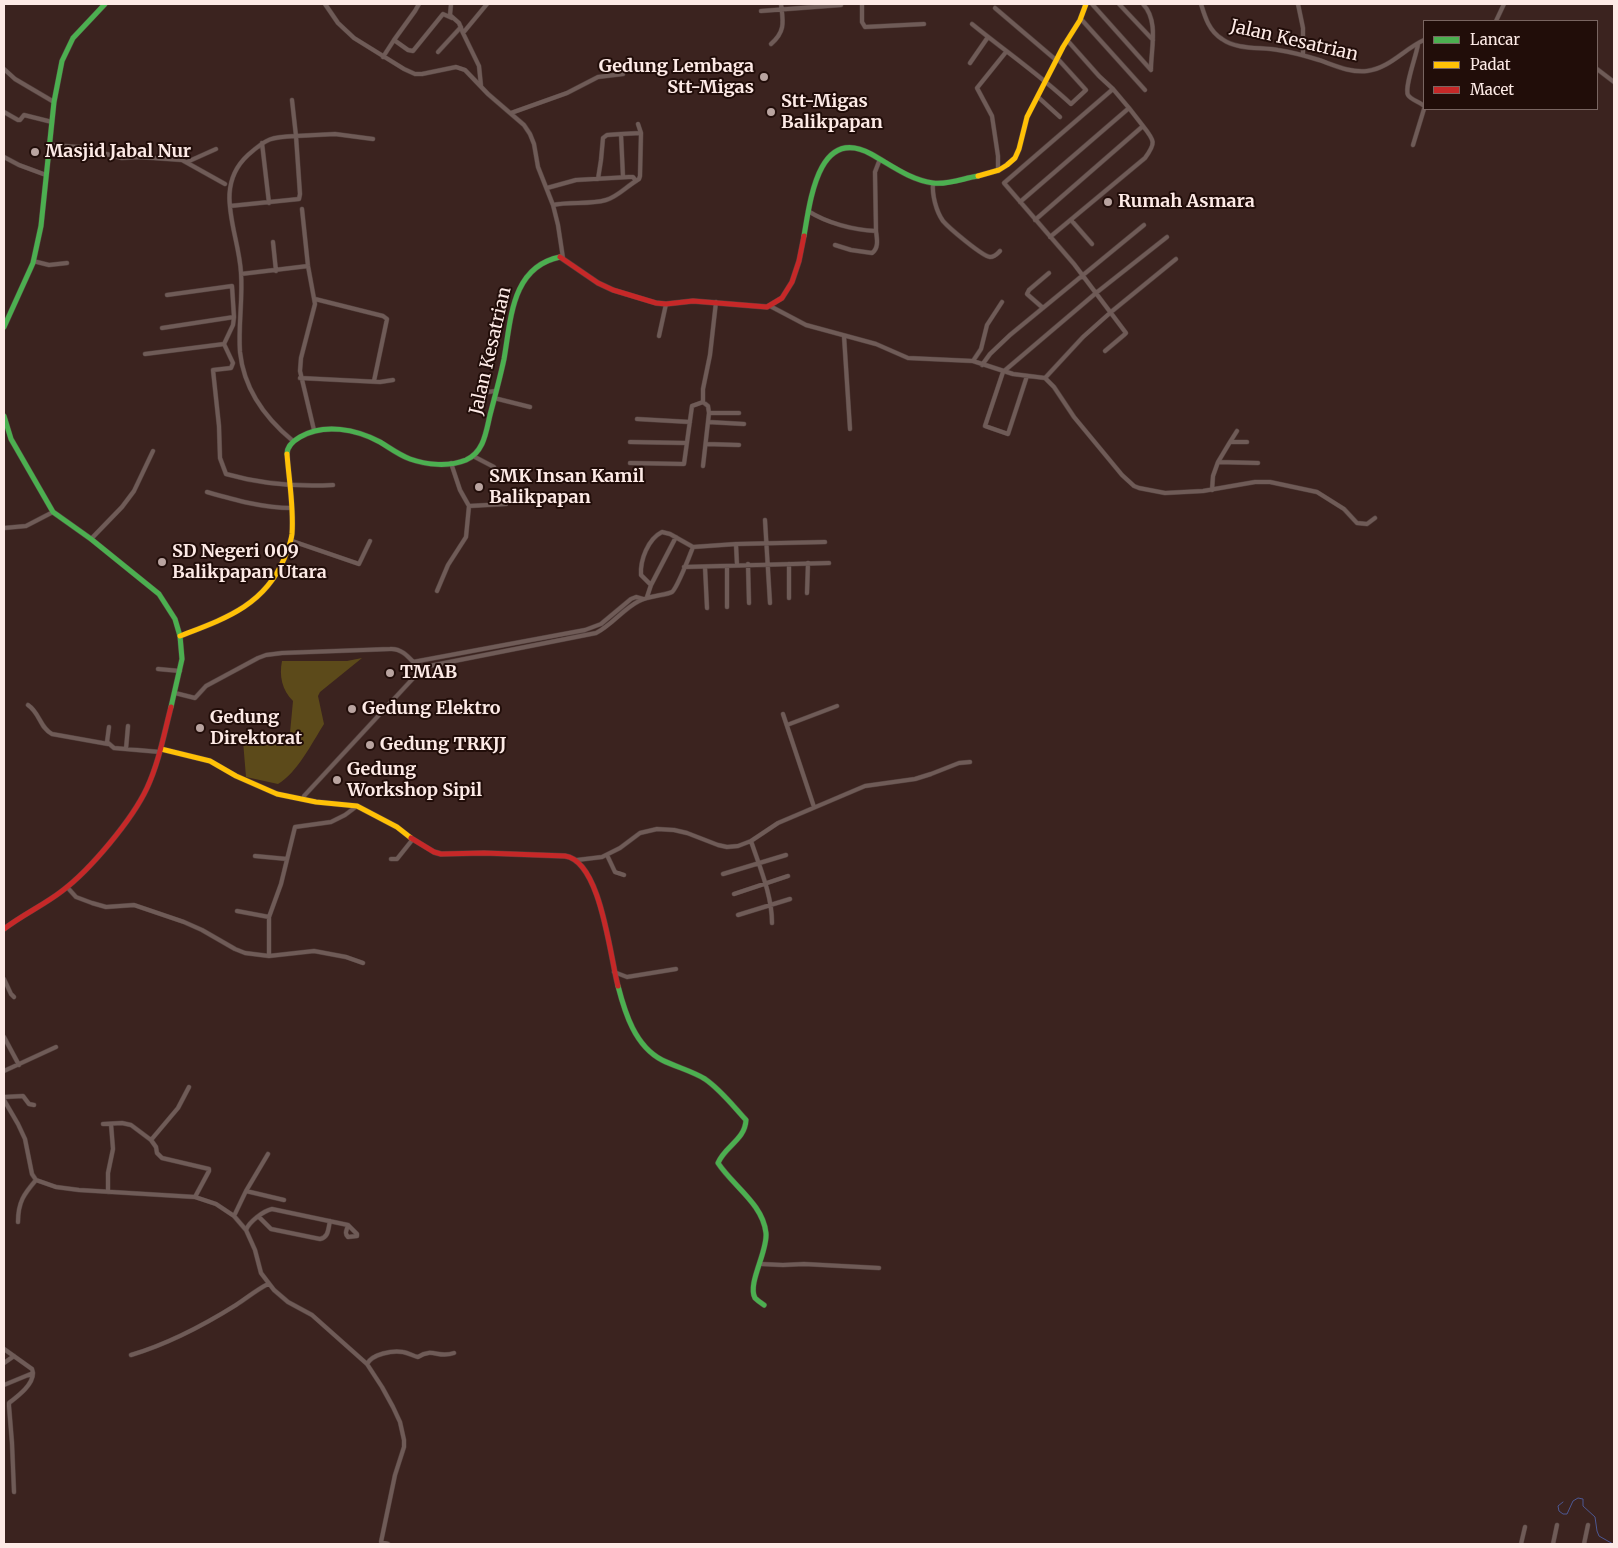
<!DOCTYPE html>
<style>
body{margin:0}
#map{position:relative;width:1618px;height:1548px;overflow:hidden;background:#3b231f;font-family:Merriweather,serif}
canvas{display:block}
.frame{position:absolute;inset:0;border:5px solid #fdeae6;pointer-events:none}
.legend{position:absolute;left:1423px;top:20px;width:175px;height:90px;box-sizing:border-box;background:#210d09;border:1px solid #796561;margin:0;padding:6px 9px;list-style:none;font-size:15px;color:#fdeae6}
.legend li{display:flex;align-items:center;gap:10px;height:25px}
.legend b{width:25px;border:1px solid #796561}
</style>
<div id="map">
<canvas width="1618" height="1548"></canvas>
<div class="frame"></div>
<ul class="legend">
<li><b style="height:6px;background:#4caf50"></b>Lancar</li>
<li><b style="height:6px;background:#ffc107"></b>Padat</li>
<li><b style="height:6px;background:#c62828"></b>Macet</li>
</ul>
</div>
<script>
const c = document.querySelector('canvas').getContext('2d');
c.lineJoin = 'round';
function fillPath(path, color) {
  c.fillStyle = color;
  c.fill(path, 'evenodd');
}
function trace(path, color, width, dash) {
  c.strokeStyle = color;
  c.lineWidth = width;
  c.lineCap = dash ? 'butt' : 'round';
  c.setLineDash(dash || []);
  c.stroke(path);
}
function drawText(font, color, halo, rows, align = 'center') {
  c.font = font + ' Merriweather,serif';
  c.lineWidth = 4;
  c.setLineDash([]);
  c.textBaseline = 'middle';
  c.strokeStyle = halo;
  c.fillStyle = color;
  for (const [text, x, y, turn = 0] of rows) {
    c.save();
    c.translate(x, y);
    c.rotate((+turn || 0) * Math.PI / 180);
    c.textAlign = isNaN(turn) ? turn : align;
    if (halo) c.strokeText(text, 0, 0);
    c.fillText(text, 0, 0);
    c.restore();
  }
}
const green = new Path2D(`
 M 362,658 L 320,692 L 318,696 L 324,724 C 312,743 297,773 278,784 L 246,777 L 243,741 C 262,747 274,746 290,733 L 293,701 C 282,690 279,676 282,661 L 347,661 Z`);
const stream = new Path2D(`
 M 1563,1502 L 1558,1506 L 1559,1511 L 1563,1514 L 1567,1514 L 1573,1501 L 1578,1498 L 1583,1499 L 1583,1506 L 1595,1517 L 1597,1531 L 1599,1536 L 1613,1544`);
const street = new Path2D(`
 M 325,4 L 338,23 L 354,38 L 404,69 L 415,74 L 422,74 L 456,67 L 465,70 L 488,94 L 524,125 L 530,134 L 534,144 L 538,167 L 553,205 L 558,225 L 563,258
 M 451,4 L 450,15 L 459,23 L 463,33
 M 862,4 L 862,22 L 865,27 L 924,24
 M 1092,4 L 1151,70
 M 1119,4 L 1153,40
 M 1143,4 C 1159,21 1151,48 1151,69
 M 1201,4 C 1205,17 1209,31 1222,39 C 1237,50 1260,47 1278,50 C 1292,52 1306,56 1319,60 C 1334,65 1350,73 1367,71 C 1390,68 1404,49 1424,40
 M 1298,4 L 1303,28 L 1303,55
 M 995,8 L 1056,60
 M 761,11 L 841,5
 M 1081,19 L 1145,90
 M 1496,21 L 1504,4
 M 972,24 C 1005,51 1040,75 1071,104 L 1086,90 L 1057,58
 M 394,40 L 415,11 L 419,4
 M 1067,40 L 1099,76 L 1113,89
 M 771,44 C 786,31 783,21 781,4
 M 1418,44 C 1417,54 1404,87 1408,95 C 1411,100 1420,102 1424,106
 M 438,52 L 461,27
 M 383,57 L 394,40 L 408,50 L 413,51 L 443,14 L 452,18
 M 970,63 L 988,37
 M 4,69 L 15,79 L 54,102
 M 1597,69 L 1614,82
 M 481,86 L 479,66 L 463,33 L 487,4
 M 1038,97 L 1060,117
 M 292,100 L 296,136 L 335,134 L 373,139
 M 4,112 L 18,120 L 20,120 L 24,115 L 52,122
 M 511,113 L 567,93 L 598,77 L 623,74
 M 262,143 L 269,203
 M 50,145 L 79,147 L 122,158 L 139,157 L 182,160 L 225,184
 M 1413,145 L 1424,109
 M 4,157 L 19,165 L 46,175
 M 187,162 L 216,149
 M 998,171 L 998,156 L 992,116 L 977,88 L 1006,52
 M 623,177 L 621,134 L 641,133
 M 598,179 L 601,160 L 603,138 L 607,135 L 621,134
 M 636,181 L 639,179 L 640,176 L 641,133 L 638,124
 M 933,183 C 932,195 936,211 943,221 C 949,228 982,256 990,257 C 995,257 997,254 1000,251
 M 547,188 L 576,180 L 629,177 L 633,177 L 636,181 C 626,187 617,197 606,200 C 589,205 570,201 553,205
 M 1020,202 L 1129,108 L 1143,126 L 1035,220
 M 230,206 L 299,199 L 300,194 L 296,136 C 271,137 267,138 248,155 C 212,188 239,232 241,273 C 243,299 238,326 240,352 C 244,390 265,418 293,441
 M 302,209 L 308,266 L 315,304 L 301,358 L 300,371 L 314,430
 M 808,211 C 827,223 853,230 876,231 L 875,172 L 880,159
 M 1071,220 L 1092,244
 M 1050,237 L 1145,158 C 1156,143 1155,141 1143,126
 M 273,242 L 276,271
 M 835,245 L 851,250 L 872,253 C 879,248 877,239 876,231
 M 33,261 L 49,265 L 67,263
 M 241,274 L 308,266
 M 167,295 L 232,286 L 234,317
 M 315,299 L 383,316 L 387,319 L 374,381
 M 770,306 L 806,325 L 876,344 L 908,358 L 973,361 L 1013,374 L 1045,378 L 1054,387 L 1074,417 L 1122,475 L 1134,486 L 1139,488 L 1165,493 L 1203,491 L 1255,482 L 1270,482 L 1317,492 L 1344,509 L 1357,523 L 1367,524 L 1375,518
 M 1043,308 L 1027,294 L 1029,290 L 1049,273
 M 162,328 L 234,317 L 233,325 L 224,344 L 233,363 L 231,368 L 213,370 L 219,426 L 220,458 L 226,474 C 261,484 296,487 333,485
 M 659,336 L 666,304
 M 844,336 L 850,429
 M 1105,351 L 1124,335 L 1126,333 L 1074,264 L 1004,183 L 1113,89 L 1129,108
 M 145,354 L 224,344
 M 973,361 L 981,349 L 987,325 L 1002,302
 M 982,365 L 990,354 L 1010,335 L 1144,225
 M 1027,376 L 1008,434 L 985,426 L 1003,372 L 1096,293 L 1167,237
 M 300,378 L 380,382 L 393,380
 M 1045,378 L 1083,337 L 1111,312 L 1176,259
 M 475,394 L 495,391
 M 494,398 L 530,407
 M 703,402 L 708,406 L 709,413 L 703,466
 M 709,413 L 739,413
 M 637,419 L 690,422
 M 708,422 L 744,424
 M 630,442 L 687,443
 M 1230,442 L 1237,431
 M 706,444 L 739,445
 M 473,456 L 494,467
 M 1218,462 L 1230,442 L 1247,442
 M 451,463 L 460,490 L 469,506 L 506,504
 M 630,463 L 684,464 L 692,406 L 703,402 L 703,389 L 710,355 L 716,302
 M 1212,490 L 1213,476 L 1218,462 L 1258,463
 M 207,492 C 235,500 263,508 292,508
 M 765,520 L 770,603
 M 4,528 L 26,526 L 53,512
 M 91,539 L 122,507 L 134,491 L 153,451
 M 292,541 L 359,564 L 370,541
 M 736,544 L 825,542
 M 748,564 L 749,603
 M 789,564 L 789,598
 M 727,566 L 727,607
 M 684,567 L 829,563
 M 705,567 L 707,608
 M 651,585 L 641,575 C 640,560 648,539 662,532 L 670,534 L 693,547 L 736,544 L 737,565
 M 437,591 L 448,565 L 466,537 L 469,506
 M 807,593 L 808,563
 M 647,597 L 651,585 L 676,537
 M 413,662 L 585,630 L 601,624 L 631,599 L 636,597 L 643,599
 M 419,668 L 596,633 C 612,625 623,609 639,601 C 648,596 667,595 672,592 C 677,588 690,555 693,547
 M 158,669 L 180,671
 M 175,693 L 195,698 L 206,686 L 258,658 L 266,655 L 282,653 L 390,649 C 403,648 410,659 419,668 L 420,670 L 418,673 L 304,796
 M 28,705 C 40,713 40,728 52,734 L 108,744
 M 783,714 L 814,807
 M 787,725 L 837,706
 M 109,727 L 107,742 L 114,748 L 160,752
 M 126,749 L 128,726
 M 751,841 C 760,868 772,895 772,923
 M 607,855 L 615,872 L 624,875
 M 255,856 L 287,859
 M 391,859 L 397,859 L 413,839
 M 577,860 L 602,857 L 620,848 L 640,833 L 657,829 L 674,830 L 687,833 L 718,845 L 727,847 L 738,846 L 751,841 L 778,823 L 865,786 L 915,779 L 931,774 L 959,763 L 970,762
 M 723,874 L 786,855
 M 67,887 L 76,897 L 92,903 L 106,907 L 134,905 L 184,922 L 202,930 L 235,949 L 245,953 L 269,956 L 314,951 L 346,957 L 363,963
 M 734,894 L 788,876
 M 237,911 L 269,917
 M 738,915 L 790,899
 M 269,956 L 269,917 L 281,884 L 295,827 L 331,822 L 345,815 L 357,806
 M 614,972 L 627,977 L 676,969
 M 4,979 L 11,994 L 14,997
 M 4,1037 L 19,1065
 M 4,1071 L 56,1047
 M 4,1097 L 23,1096 L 29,1104 L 34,1105
 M 4,1100 L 18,1124 L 25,1139 L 32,1174 L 36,1180 L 56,1187 L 79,1190 L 195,1197 L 216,1204 L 234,1216 L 246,1230 L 255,1250 L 261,1273 L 274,1290 L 288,1302 L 312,1315 L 367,1364 L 382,1387 L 393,1407 L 400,1422 L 404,1440 L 404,1447 L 395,1475 L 381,1542 L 388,1544
 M 103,1124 L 122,1123 L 131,1125 L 151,1140 L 156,1147 L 157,1153 L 162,1158 L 209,1169 L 209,1171 L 195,1197
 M 151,1140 L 178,1108 L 189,1087
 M 246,1191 L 284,1200
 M 108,1192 L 108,1173 L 113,1149 L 111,1124
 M 234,1216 L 246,1191 L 268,1154
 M 259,1217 L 271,1229 L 320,1239 C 329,1237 328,1229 330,1221
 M 18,1222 C 18,1202 24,1194 36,1180
 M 246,1230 C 249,1222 263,1211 272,1209 L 348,1225 L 357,1234 L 357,1236 L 348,1237 C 344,1233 347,1230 348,1225
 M 761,1264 L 783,1265 L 804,1264 L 879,1268
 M 4,1349 L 32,1369 L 33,1373 L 4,1385
 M 131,1355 C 168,1344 204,1325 236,1305 C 247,1298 256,1290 268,1284
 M 4,1363 L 14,1356
 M 367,1364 C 372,1354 393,1350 403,1352 C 409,1353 413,1356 418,1357 C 433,1347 438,1359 454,1353
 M 14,1492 L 12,1443 L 9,1406 L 9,1403 C 18,1396 33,1385 33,1373
 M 1521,1544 L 1525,1527
 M 1553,1544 L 1557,1525
 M 1584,1544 L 1588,1525`);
const fast = new Path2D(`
 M 804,236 C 810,202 818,125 871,154 C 891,165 910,180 933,183 C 949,185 964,178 978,176
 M 4,327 L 33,263 L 41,226 L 54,102 L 62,61 L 73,38 L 105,4
 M 4,416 L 11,439 L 53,512 L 91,539 L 159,594 L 175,619 L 180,636 L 182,659 L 171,707
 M 287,454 C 287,446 293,441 300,437 C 324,423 356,429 380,442 C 390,448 399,455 410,459 C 427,465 449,467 466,460 C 484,452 486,432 490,415 C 495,396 500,378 504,359 C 511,320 511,267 560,257
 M 618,986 C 625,1013 635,1046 662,1060 C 676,1067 692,1071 705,1079 C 721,1090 733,1106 746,1120 C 745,1140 725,1146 718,1163 C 733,1186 763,1204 766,1233 C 768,1251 747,1284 755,1298 C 757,1300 761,1303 764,1305`);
const slow = new Path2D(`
 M 978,176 L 999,170 L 1007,165 L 1015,158 L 1019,149 L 1027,117 L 1063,47 L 1080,20 L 1086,4
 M 180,636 C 224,619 264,606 284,559 C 287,551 291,543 292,534 C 294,507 289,481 287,454
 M 161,749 L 210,761 L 236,776 L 277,794 L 316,802 L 357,806 L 397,827 L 411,838`);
const jam = new Path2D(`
 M 560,257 L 598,283 L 613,290 L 656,303 L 666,304 L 693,301 L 767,307 L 782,298 L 792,282 L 799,261 L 804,236
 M 411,838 L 434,852 L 441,854 L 484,853 L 565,856 C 601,861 610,957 618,986
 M 4,929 C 22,915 44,905 62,891 C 90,870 132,820 147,788 C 159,762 164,734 171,707`);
const markers = [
 [764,77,5,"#b9a4a0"],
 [771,112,5,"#b9a4a0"],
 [35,152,5,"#b9a4a0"],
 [1108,202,5,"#b9a4a0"],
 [479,487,5,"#b9a4a0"],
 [162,562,5,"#b9a4a0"],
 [390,673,5,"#b9a4a0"],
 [352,709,5,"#b9a4a0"],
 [200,728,5,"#b9a4a0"],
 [370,745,5,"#b9a4a0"],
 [337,780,5,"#b9a4a0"]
];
const streetNames = [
 ["Jalan Kesatrian",1294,41,13],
 ["Jalan Kesatrian",491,351,-77]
];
const poiNames = [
 ["Gedung Lembaga",754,67,"right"],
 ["Stt-Migas",754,88,"right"],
 ["Stt-Migas",781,102],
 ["Balikpapan",781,123],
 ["Masjid Jabal Nur",45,152],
 ["Rumah Asmara",1118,202],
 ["SMK Insan Kamil",489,477],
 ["Balikpapan",489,498],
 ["SD Negeri 009",172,552],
 ["Balikpapan Utara",172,573],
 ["TMAB",400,673],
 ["Gedung Elektro",362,709],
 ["Gedung",210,718],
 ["Direktorat",210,739],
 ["Gedung TRKJJ",380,745],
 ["Gedung",347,770],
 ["Workshop Sipil",347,791]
];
fillPath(green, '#5c4a1a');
trace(stream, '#4d5893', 1);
trace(street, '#513e3b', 5);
trace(fast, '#513e3b', 6);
trace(slow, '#513e3b', 6);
trace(jam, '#513e3b', 6);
trace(street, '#6f5b57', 4);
trace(fast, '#4caf50', 5);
trace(slow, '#ffc107', 5);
trace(jam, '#c62828', 5);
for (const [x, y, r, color] of markers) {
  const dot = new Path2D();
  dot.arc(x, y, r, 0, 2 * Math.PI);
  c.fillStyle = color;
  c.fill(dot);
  trace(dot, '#210d09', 2);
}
drawText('18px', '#fdeae6', '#210d09', streetNames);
drawText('bold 18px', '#fdeae6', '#210d09', poiNames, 'left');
</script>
